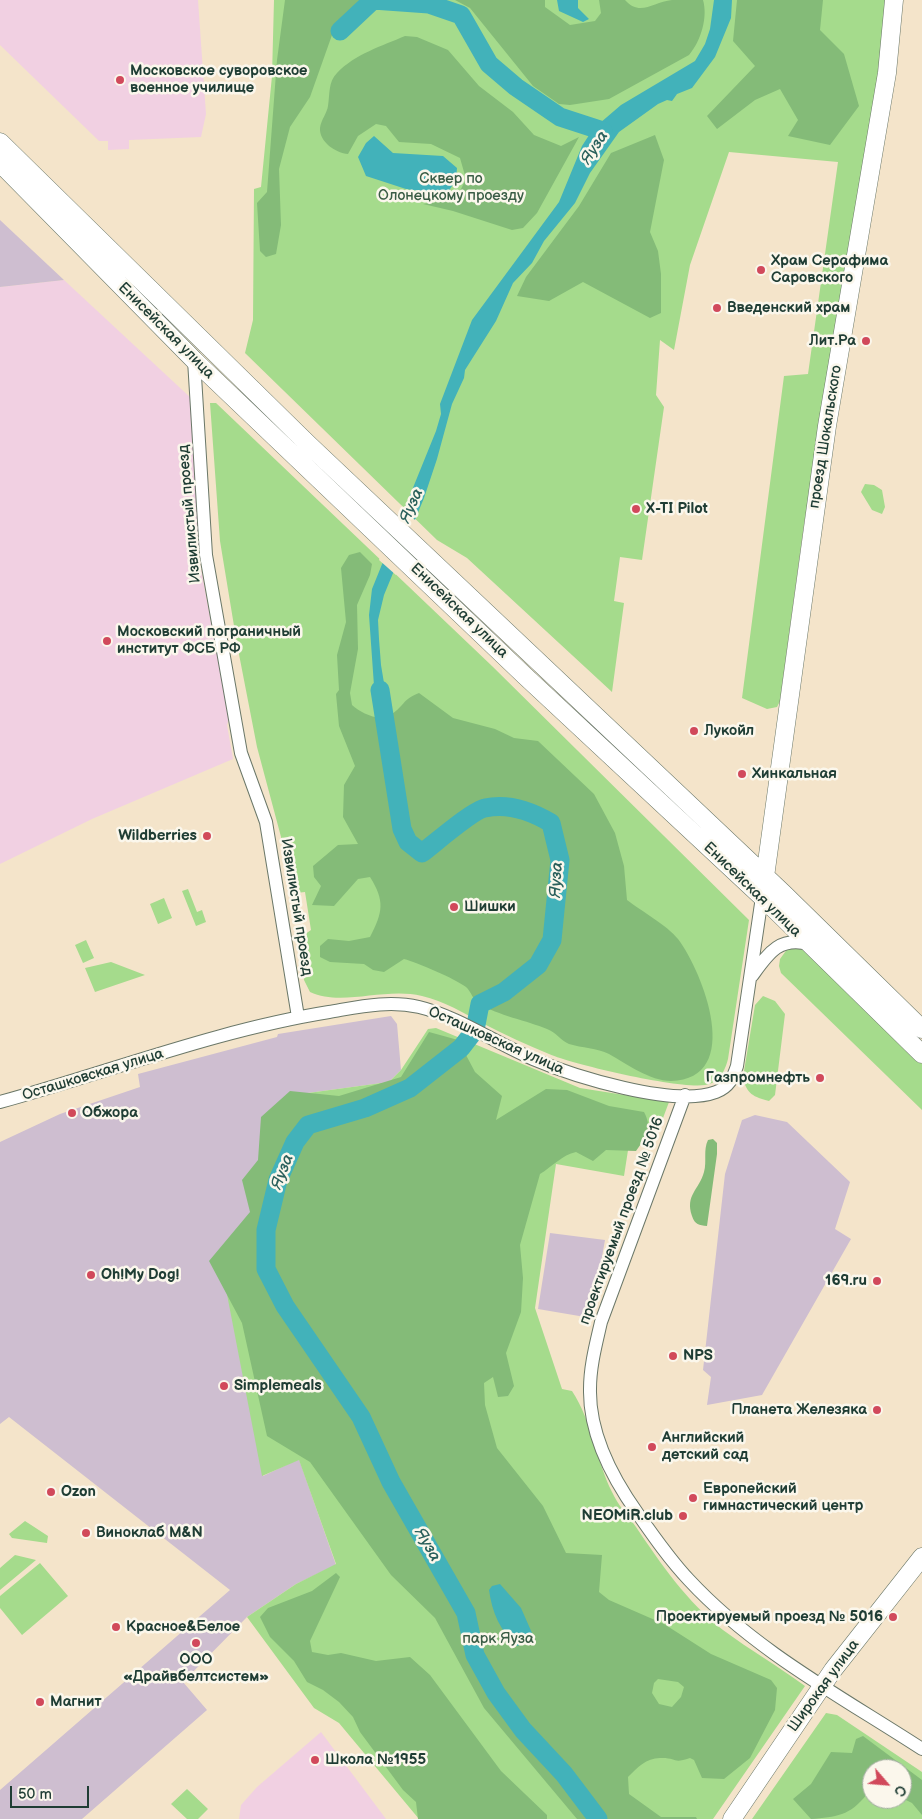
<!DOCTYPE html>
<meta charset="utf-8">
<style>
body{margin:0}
#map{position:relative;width:922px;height:1819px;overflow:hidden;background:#f4e4ca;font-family:"Balsamiq Sans",sans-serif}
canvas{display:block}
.north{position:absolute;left:862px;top:1759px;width:50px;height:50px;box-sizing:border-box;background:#fbf7ec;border:1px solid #a3ada2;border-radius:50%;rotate:117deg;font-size:14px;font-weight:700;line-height:20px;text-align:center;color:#1f3d34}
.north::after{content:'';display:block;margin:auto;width:18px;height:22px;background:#d1495b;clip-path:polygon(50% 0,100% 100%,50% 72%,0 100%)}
.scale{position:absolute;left:10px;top:1786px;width:79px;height:22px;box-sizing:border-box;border:2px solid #1f3d34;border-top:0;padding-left:6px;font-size:15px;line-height:18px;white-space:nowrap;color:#1f3d34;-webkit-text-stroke:4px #fbf7ec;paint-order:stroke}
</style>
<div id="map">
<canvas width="922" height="1819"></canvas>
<div class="north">С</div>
<div class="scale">50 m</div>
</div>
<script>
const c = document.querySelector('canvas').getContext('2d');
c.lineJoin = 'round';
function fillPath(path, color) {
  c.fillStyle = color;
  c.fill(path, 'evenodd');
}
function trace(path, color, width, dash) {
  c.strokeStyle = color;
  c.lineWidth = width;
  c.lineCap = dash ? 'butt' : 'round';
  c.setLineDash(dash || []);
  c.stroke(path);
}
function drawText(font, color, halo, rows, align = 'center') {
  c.font = font + ' "Balsamiq Sans",sans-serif';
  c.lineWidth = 5;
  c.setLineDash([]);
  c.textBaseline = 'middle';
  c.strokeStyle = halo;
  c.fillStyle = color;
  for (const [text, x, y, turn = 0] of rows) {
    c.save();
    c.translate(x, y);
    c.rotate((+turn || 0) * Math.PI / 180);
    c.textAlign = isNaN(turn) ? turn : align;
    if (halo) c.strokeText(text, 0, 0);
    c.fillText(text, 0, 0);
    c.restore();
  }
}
const built = new Path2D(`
 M 0,0 L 198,0 L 206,114 L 201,137 L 129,140 L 129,149 L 108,150 L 108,141 L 99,141 L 0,45 Z
 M 64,280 L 192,399 L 200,564 L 229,718 L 227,725 L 233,759 L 92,819 L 0,864 L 0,287 Z
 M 321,1732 L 386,1819 L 239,1819 L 241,1805 L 257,1787 Z`);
const industrial = new Path2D(`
 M 0,220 L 64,280 L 0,287 Z
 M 391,1016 L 397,1024 L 401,1070 L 389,1082 L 308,1093 L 263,1476 L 299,1459 L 336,1565 L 296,1584 L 247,1617 L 183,1682 L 207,1710 L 82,1819 L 0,1819 L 0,1790 L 230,1590 L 9,1417 L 0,1424 L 0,1142 L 60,1114 L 140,1087 L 138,1074 L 277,1037 L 278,1034 Z
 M 755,1115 L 787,1122 L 850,1182 L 835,1229 L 851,1239 L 762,1395 L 707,1405 L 711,1377 L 703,1370 L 725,1174 L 742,1120 Z
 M 550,1233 L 605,1240 L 591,1318 L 538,1309 Z`);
const green = new Path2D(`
 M 274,0 L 888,0 L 880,81 L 804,524 L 780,701 L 777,707 L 767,709 L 742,698 L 784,376 L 808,374 L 838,162 L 729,152 L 690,265 L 674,350 L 660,340 L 656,395 L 664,407 L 642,560 L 620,557 L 614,601 L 624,603 L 612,692 L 467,558 L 437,540 L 245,353 L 253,320 L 254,189 L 261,187 L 272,76 Z
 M 210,403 L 216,403 L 492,666 L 749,920 L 728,1059 C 725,1071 719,1083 705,1085 C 678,1089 575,1065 549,1054 C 527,1045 505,1035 484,1024 C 464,1013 444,1001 422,996 C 384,987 342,1007 310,992 L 304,980 L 301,937 L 311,930 L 305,892 L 296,893 L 257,747 L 237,644 L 220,541 Z
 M 865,484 L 874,485 L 882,490 L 885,507 L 882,514 L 872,510 L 861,492 Z
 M 188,889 L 197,912 L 202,910 L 206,922 L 196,926 L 182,891 Z
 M 164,898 L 172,918 L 158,924 L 150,904 Z
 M 86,940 L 94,958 L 83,963 L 75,945 Z
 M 795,947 L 803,950 L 922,1064 L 922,1110 L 781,973 L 779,966 L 780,959 L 788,948 Z
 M 111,962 L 145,975 L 95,992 L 85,968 Z
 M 763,996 L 775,1001 L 785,1014 L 775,1095 L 769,1101 C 754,1097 746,1094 743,1077 L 755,1005 Z
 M 436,1028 L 580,1088 L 669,1102 L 657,1134 L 631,1131 L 624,1176 L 556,1164 L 535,1308 L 562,1389 L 572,1391 C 592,1421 596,1460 612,1492 C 618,1505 628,1516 636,1527 C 661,1564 687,1602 723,1630 C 750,1650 778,1666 805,1686 L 713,1819 L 419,1819 L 339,1723 L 314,1708 L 247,1617 L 296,1584 L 336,1564 L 299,1460 L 262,1476 L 225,1284 L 271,1213 L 274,1125 L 308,1093 L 389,1082 L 401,1070 L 428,1029 Z
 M 25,1521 L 48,1536 L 47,1543 L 12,1538 L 9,1534 Z
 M 15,1555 L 36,1560 L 0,1590 L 0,1568 Z
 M 40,1563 L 68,1596 L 22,1635 L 0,1608 L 0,1596 Z
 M 826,1713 L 837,1715 L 922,1772 L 922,1819 L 752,1819 ZM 872,1769 L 902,1769 L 902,1799 L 872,1799 Z
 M 187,1789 L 208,1809 L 198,1819 L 187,1819 L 171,1804 Z`);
const forest = new Path2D(`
 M 285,0 L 361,0 L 332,35 L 310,97 L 290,127 L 279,169 L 281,225 L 276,254 L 266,257 L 260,251 L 257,203 L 267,192 L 277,60 Z
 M 455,0 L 545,0 L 545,7 L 570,25 L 595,21 L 601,13 L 599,0 L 625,0 C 640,17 653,2 672,0 C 682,0 693,0 703,0 C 708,17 701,41 689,55 L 609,99 L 570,105 L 559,104 L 533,86 L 470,8 Z
 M 737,0 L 823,0 L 820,30 L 844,54 L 859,106 L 830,145 L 788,136 L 798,120 L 780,89 L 755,100 L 717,129 L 707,116 L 755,66 L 733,41 Z
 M 405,36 L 417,37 L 448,50 L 479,86 L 513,112 L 534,135 L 561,146 L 579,137 L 537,213 L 523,228 L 512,230 L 453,211 L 423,204 L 456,199 L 466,179 L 460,158 L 431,144 L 399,142 L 386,126 L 376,124 L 358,136 L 348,154 C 336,153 319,142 320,128 C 321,120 327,113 328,106 C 330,94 328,82 337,73 C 355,54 382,46 405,36 Z
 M 655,135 L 664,160 L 650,232 L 658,251 L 661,274 L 661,313 L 650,318 L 583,282 L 549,301 L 517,296 L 526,277 L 579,206 L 611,153 Z
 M 360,552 L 372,564 L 370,575 L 357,605 L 358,649 L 350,693 L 352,705 C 361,713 380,723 392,714 C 404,706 402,700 419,693 L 453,718 L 495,729 L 514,738 L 538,741 L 594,794 L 615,833 L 624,866 L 627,900 C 641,911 667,925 678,939 C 703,972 745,1079 671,1081 C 650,1081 627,1064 609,1054 C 597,1048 582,1048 569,1044 C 561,1041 556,1032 547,1029 C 528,1021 497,1015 480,1004 C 473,1001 471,991 466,987 C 454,978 418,963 404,959 L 384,972 L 373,970 L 364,964 L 330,962 L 320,957 L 320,946 L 328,939 L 349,941 L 370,937 C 383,912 385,901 370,877 L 358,879 L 334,906 L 312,905 L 321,886 L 314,877 L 313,866 L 338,845 L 358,844 L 343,817 L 344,785 L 355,766 L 339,726 L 336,694 L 339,690 L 337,655 L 346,622 L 341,568 L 349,555 Z
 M 429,1032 L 458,1040 L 475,1072 L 502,1096 L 496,1120 L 546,1089 L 567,1090 L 609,1106 L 644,1112 C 653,1129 646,1137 636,1151 L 606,1150 L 593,1161 L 576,1152 C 562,1155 553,1166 540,1174 L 520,1245 L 523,1278 L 521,1312 L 506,1353 L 514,1386 L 508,1396 L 498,1397 L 493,1377 L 484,1383 L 485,1405 L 497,1448 L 543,1506 L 566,1553 L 602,1555 L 599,1592 L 609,1600 L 664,1624 L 711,1654 L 771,1680 L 777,1688 L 775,1710 L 750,1758 L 724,1779 L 702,1778 L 694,1760 L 690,1758 C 673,1764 677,1758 662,1758 C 647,1757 638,1767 628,1777 L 629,1794 L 661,1817 L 696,1817 L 697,1819 L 577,1819 L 484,1708 L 435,1618 L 391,1575 L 310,1462 L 267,1436 L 242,1323 L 209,1261 L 250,1212 L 242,1180 L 258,1160 L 261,1117 L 290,1091 L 339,1096 L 401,1077 ZM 658,1679 L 678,1682 L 684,1687 L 681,1697 L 672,1707 L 659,1704 L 652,1693 L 654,1683 Z
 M 713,1139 L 717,1143 L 717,1154 L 707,1226 C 699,1225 695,1225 692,1216 C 685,1195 699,1190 704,1172 C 707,1161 703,1150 708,1140 Z
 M 336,1573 L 340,1577 L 310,1641 L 312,1652 L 328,1655 L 341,1653 L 376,1661 L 410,1657 L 430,1675 L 501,1771 L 547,1815 L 547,1819 L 418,1819 L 416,1802 L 403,1790 L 360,1732 L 353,1717 L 339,1702 L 323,1690 L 307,1682 L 294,1661 L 270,1637 L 260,1617 L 268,1608 L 312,1591 Z
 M 863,1736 L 922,1780 L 922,1815 L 912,1803 L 902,1798 L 902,1769 L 872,1769 L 872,1794 L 867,1794 C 850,1816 836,1817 811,1819 L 793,1799 L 811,1784 L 831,1752 L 852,1753 L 856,1739 Z`);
const water = new Path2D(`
 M 557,0 L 578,0 L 578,8 L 589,19 L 583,22 L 559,11 Z
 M 714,0 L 732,0 L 731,18 L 715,57 L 692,88 L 677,94 L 672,101 L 667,100 L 658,104 L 619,132 L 590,173 L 575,203 L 544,241 L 532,263 L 513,283 L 496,321 L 465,370 L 464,378 L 452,404 L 437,459 L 424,498 L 384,595 L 378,620 L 379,639 L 381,665 L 389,713 L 380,715 L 376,714 L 369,615 L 372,589 L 436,431 L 441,414 L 440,404 L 472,320 L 559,202 L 582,146 L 593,129 L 621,105 L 695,61 L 705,44 L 710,29 Z
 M 374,136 L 393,153 L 443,156 L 457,168 L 456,180 L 446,195 L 406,189 L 366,176 L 358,157 L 366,143 Z
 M 500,1584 L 521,1608 L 532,1633 L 528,1641 L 517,1646 C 500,1631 492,1612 489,1590 L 492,1586 Z`);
const pier = new Path2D(`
 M 402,507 L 417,522 L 396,575 L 379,560 Z`);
const river = new Path2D(`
 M 340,31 L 373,0 L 429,4 L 461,15 L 489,64 L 516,87 L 560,117 L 603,131
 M 380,690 L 402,829 L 408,842 L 422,853 C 434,844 473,810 485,808 C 508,803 531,811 551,823 L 560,860 L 552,940 L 538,965 L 504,992 L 480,1004 L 475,1030 L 461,1048 L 410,1088 L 365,1108 L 308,1125 L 295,1142 L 278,1180 L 266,1230 L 266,1269 L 285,1306 L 361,1417 L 391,1482 L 466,1613 L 475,1655 L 496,1693 L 523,1730 L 564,1774 L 598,1819`);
const street = new Path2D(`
 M 194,360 L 206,555 L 241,753 L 266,822 L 298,1017
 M 752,976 C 768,954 779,936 809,944
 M 685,1095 L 601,1322 C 596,1344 590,1366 590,1389 C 589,1434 613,1479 638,1514 C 654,1537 670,1560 689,1580 C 755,1651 842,1697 922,1749
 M 0,1102 C 109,1072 217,1030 329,1012 C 359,1007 388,1000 419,1007 C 454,1015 498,1044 533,1059 C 573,1076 674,1108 716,1092 C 729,1087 733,1078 737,1066 L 762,897 L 766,893`);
const secondary = new Path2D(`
 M 0,142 L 307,443 L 783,893 L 922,1029
 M 0,163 L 194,360 L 525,676 L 762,897 L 922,1054
 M 764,884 L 827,426 L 887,73 L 894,0
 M 732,1819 L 833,1670 L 922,1557`);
const markers = [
 [120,80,5,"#d1495b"],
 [761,270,5,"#d1495b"],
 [717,308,5,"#d1495b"],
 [866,341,5,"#d1495b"],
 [636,509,5,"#d1495b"],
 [107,641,5,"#d1495b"],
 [694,731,5,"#d1495b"],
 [742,774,5,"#d1495b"],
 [207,836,5,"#d1495b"],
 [454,907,5,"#d1495b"],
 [820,1078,5,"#d1495b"],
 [72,1113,5,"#d1495b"],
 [91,1275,5,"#d1495b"],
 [877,1281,5,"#d1495b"],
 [673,1356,5,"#d1495b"],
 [224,1386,5,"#d1495b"],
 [877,1410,5,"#d1495b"],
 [652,1447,5,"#d1495b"],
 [51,1492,5,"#d1495b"],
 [693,1498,5,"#d1495b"],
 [683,1516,5,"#d1495b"],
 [86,1533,5,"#d1495b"],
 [893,1617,5,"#d1495b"],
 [116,1627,5,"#d1495b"],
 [196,1643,5,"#d1495b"],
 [40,1702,5,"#d1495b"],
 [315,1760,5,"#d1495b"]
];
const poiNames = [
 ["Московское суворовское",130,71],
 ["военное училище",130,88],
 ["Храм Серафима",771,261],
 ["Саровского",771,278],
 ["Введенский храм",727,308],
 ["Лит.Ра",856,341,"right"],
 ["X-TI Pilot",646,509],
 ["Московский пограничный",117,632],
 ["институт ФСБ РФ",117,649],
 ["Лукойл",704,731],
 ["Хинкальная",752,774],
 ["Wildberries",197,836,"right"],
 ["Шишки",464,907],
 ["Газпромнефть",810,1078,"right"],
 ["Обжора",82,1113],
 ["Oh!My Dog!",101,1275],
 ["169.ru",867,1281,"right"],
 ["NPS",683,1356],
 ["Simplemeals",234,1386],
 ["Планета Железяка",867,1410,"right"],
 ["Английский",662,1438],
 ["детский сад",662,1455],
 ["Европейский",703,1489],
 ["гимнастический центр",703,1506],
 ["Ozon",61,1492],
 ["NEOMiR.club",673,1516,"right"],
 ["Виноклаб М&N",96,1533],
 ["Проектируемый проезд № 5016",883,1617,"right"],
 ["Красное&Белое",126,1627],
 ["ООО",196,1660,"center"],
 ["«Драйвбелтсистем»",196,1677,"center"],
 ["Магнит",50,1702],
 ["Школа №1955",325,1760]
];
const parkNames = [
 ["Сквер по",451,179],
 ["Олонецкому проезду",451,196],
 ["парк Яуза",498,1639]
];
const streetNames = [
 ["Енисейская улица",166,331,45],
 ["проезд Шокальского",826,437,-81],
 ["Извилистый проезд",190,514,-95],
 ["Енисейская улица",459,611,44],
 ["Енисейская улица",752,890,44],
 ["Извилистый проезд",296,907,81],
 ["Осташковская улица",496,1041,24],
 ["Осташковская улица",93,1075,-17],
 ["проектируемый проезд № 5016",622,1221,-70],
 ["Широкая улица",824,1686,-54]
];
const waterNames = [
 ["Яуза",595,148,-57],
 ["Яуза",412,506,-66],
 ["Яуза",557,880,-87],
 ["Яуза",283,1172,-69],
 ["Яуза",427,1545,60]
];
fillPath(built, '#f1d0e2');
fillPath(industrial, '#cebed0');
fillPath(green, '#a5db8c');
fillPath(forest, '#84bb78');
fillPath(water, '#42b2ba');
fillPath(pier, '#f4e4ca');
trace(river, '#42b2ba', 19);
trace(street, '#6a7768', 14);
trace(secondary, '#6a7768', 19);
trace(street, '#fff', 12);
trace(secondary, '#fff', 18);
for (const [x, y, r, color] of markers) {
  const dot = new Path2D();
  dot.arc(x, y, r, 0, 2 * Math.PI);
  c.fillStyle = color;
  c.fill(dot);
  trace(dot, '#fbf7ec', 2);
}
drawText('bold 15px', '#1f3d34', '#fbf7ec', poiNames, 'left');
drawText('15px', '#3a5d46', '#fbf7ec', parkNames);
drawText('15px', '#1f3d34', '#fbf7ec', streetNames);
drawText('italic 16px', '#2a605c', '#fbf7ec', waterNames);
</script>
